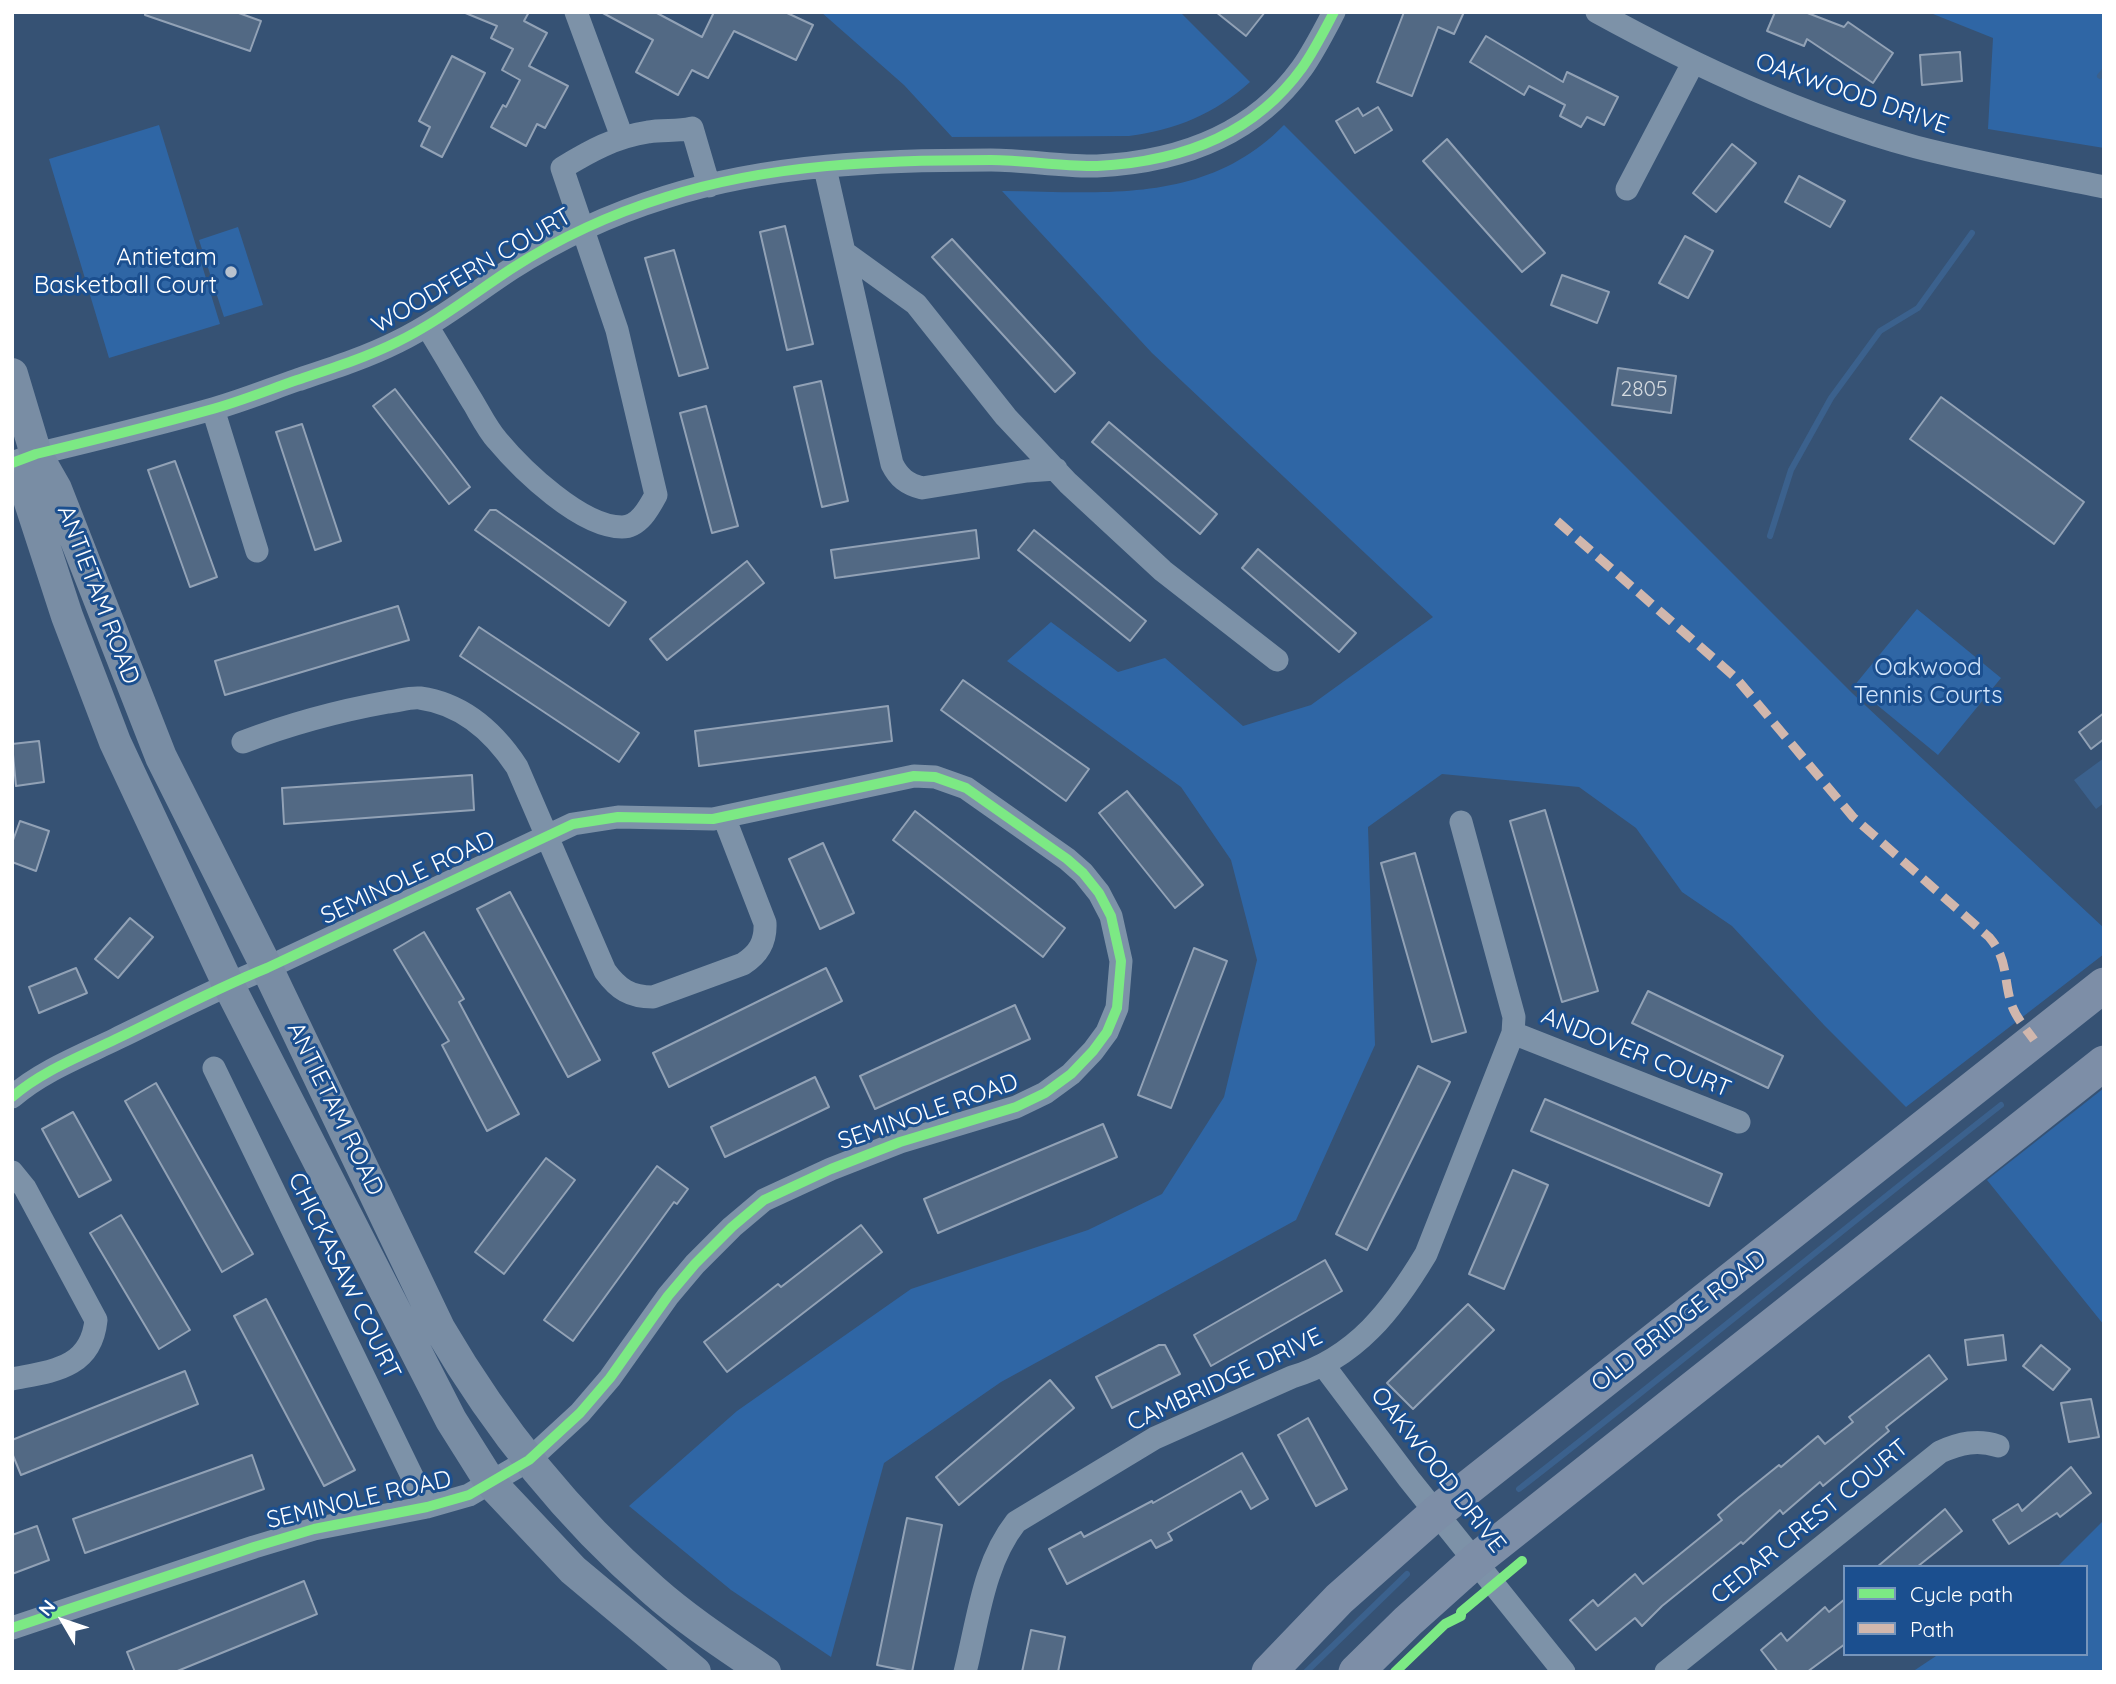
<!DOCTYPE html>
<style>
body{margin:0}
#map{position:relative;width:2116px;height:1684px;overflow:hidden;background:#365274;font-family:Quicksand,sans-serif}
canvas{display:block}
.frame{position:absolute;inset:0;border:14px solid #fff;pointer-events:none}
.legend{position:absolute;left:1843px;top:1565px;width:245px;height:91px;box-sizing:border-box;background:#1b4f8f;border:2px solid #7695bc;margin:0;padding:9px 12px;list-style:none;font-size:21px;color:#fff}
.legend li{display:flex;align-items:center;gap:14px;height:35px}
.legend b{width:35px;border:2px solid #7695bc}
.north{position:absolute;left:28px;top:1586px;width:70px;height:70px;-webkit-text-stroke:5px #1b4f8f;paint-order:stroke;rotate:309deg;font-size:19px;font-weight:700;line-height:28px;text-align:center;color:#fff}
.north::after{content:'';display:block;margin:auto;width:24px;height:32px;background:#fff;clip-path:polygon(50% 0,100% 100%,50% 72%,0 100%)}
</style>
<div id="map">
<canvas width="2116" height="1684"></canvas>
<div class="frame"></div>
<ul class="legend">
<li><b style="height:9px;background:#7ce984"></b>Cycle path</li>
<li><b style="height:9px;background:#d1b7ad"></b>Path</li>
</ul>
<div class="north">N</div>
</div>
<script>
const c = document.querySelector('canvas').getContext('2d');
c.lineJoin = 'round';
function fillPath(path, color) {
  c.fillStyle = color;
  c.fill(path, 'evenodd');
}
function trace(path, color, width, dash) {
  c.strokeStyle = color;
  c.lineWidth = width;
  c.lineCap = dash ? 'butt' : 'round';
  c.setLineDash(dash || []);
  c.stroke(path);
}
function drawText(font, color, halo, rows, align = 'center') {
  c.font = font + ' Quicksand,sans-serif';
  c.lineWidth = 6;
  c.setLineDash([]);
  c.textBaseline = 'middle';
  c.strokeStyle = halo;
  c.fillStyle = color;
  for (const [text, x, y, turn = 0] of rows) {
    c.save();
    c.translate(x, y);
    c.rotate((+turn || 0) * Math.PI / 180);
    c.textAlign = isNaN(turn) ? turn : align;
    if (halo) c.strokeText(text, 0, 0);
    c.fillText(text, 0, 0);
    c.restore();
  }
}
const green = new Path2D(`
 M 821,12 L 1180,12 L 1250,82 C 1215,114 1175,130 1129,136 L 952,137 L 904,85 Z
 M 1928,12 L 2104,12 L 2104,148 L 1988,129 L 1993,38 Z
 M 159,125 L 220,324 L 109,358 L 49,159 Z
 M 1284,125 L 1852,693 L 2104,928 L 2104,954 L 1906,1107 L 1824,1025 L 1732,926 L 1682,892 L 1636,828 L 1579,787 L 1442,774 L 1368,827 L 1375,1045 L 1296,1220 L 1001,1382 L 884,1463 L 831,1657 L 731,1590 L 629,1506 L 737,1411 L 911,1289 L 1088,1230 L 1162,1194 L 1224,1097 L 1257,960 L 1231,860 L 1181,787 L 1007,661 L 1051,622 L 1118,672 L 1165,658 L 1243,726 L 1311,705 L 1433,617 L 1152,353 L 1002,191 C 1103,192 1206,205 1284,125 Z
 M 238,227 L 263,305 L 224,317 L 199,240 Z
 M 1917,609 L 2001,678 L 1938,755 L 1854,686 Z
 M 2104,1088 L 2104,1325 L 1987,1180 Z
 M 2104,1520 L 2104,1672 L 1912,1672 L 1939,1654 L 2086,1654 L 2086,1567 L 2057,1567 Z`);
const water = new Path2D(`
 M 2104,758 L 2104,803 L 2096,809 L 2074,780 Z`);
const stream = new Path2D(`
 M 2100,76 L 2104,71
 M 1770,536 L 1791,470 L 1831,398 L 1880,331 L 1918,308 L 1972,233
 M 1519,1489 C 1681,1363 1839,1232 2001,1105
 M 1306,1672 L 1407,1574`);
const building = new Path2D(`
 M 145,12 L 236,12 L 261,21 L 250,51 L 145,15 Z
 M 463,12 L 529,12 L 524,21 L 547,33 L 529,66 L 568,86 L 545,128 L 537,124 L 526,146 L 491,127 L 503,105 L 506,107 L 520,80 L 502,70 L 513,49 L 491,38 L 497,26 Z
 M 601,12 L 655,12 L 702,37 L 714,12 L 785,12 L 813,25 L 796,60 L 734,31 L 708,78 L 692,70 L 678,95 L 636,72 L 653,40 Z
 M 1216,12 L 1265,12 L 1246,36 Z
 M 1404,12 L 1464,12 L 1454,34 L 1438,27 L 1412,96 L 1377,82 Z
 M 1775,12 L 1805,12 L 1844,27 L 1848,22 L 1893,53 L 1873,83 L 1807,39 L 1804,46 L 1767,31 Z
 M 1486,36 L 1563,82 L 1567,72 L 1618,97 L 1604,125 L 1587,117 L 1581,127 L 1560,116 L 1565,105 L 1529,86 L 1524,95 L 1470,62 Z
 M 1960,52 L 1962,81 L 1922,85 L 1920,55 Z
 M 452,56 L 485,73 L 442,157 L 421,146 L 430,127 L 419,121 Z
 M 1378,107 L 1392,130 L 1355,153 L 1336,121 L 1358,108 L 1363,116 Z
 M 1447,139 L 1545,253 L 1522,272 L 1423,161 Z
 M 1732,144 L 1756,163 L 1716,212 L 1693,193 Z
 M 1799,176 L 1845,201 L 1830,227 L 1785,202 Z
 M 785,226 L 813,344 L 787,350 L 760,232 Z
 M 1685,236 L 1713,251 L 1688,298 L 1659,283 Z
 M 952,239 L 1075,373 L 1055,392 L 932,257 Z
 M 674,250 L 708,368 L 679,376 L 645,258 Z
 M 1562,275 L 1609,292 L 1597,323 L 1551,305 Z
 M 1618,368 L 1676,376 L 1671,413 L 1612,405 Z
 M 821,381 L 848,501 L 822,507 L 794,387 Z
 M 395,389 L 470,487 L 449,504 L 373,406 Z
 M 1941,397 L 2084,502 L 2054,544 L 1910,439 Z
 M 706,406 L 738,526 L 712,533 L 680,413 Z
 M 1109,422 L 1217,514 L 1200,534 L 1092,442 Z
 M 302,424 L 341,541 L 315,550 L 276,432 Z
 M 175,461 L 217,577 L 190,587 L 148,470 Z
 M 490,510 L 496,510 L 626,602 L 609,626 L 475,530 Z
 M 976,530 L 979,558 L 835,578 L 831,550 Z
 M 1034,530 L 1146,621 L 1130,641 L 1018,550 Z
 M 1258,549 L 1356,633 L 1339,652 L 1242,568 Z
 M 747,561 L 764,583 L 667,660 L 650,639 Z
 M 398,606 L 409,640 L 225,695 L 215,661 Z
 M 479,627 L 639,733 L 619,762 L 460,656 Z
 M 963,680 L 1089,769 L 1066,801 L 941,710 Z
 M 888,706 L 892,741 L 699,766 L 695,731 Z
 M 2104,713 L 2104,739 L 2091,749 L 2079,732 Z
 M 39,741 L 44,782 L 16,786 L 12,744 Z
 M 472,775 L 474,810 L 284,824 L 282,788 Z
 M 1127,791 L 1203,885 L 1175,908 L 1099,813 Z
 M 1545,810 L 1598,991 L 1562,1002 L 1510,821 Z
 M 915,811 L 1065,928 L 1043,957 L 893,840 Z
 M 20,821 L 49,831 L 36,871 L 12,862 L 12,843 Z
 M 823,843 L 854,913 L 820,929 L 789,859 Z
 M 1415,853 L 1466,1032 L 1432,1042 L 1381,863 Z
 M 510,892 L 600,1060 L 568,1077 L 477,909 Z
 M 130,918 L 153,937 L 118,978 L 95,959 Z
 M 424,932 L 464,999 L 459,1002 L 519,1114 L 487,1131 L 442,1045 L 449,1041 L 394,950 Z
 M 1194,948 L 1227,961 L 1171,1108 L 1138,1095 Z
 M 76,968 L 87,993 L 39,1013 L 29,987 Z
 M 826,968 L 842,1001 L 669,1087 L 653,1053 Z
 M 1648,991 L 1783,1056 L 1768,1088 L 1632,1023 Z
 M 1015,1005 L 1030,1039 L 875,1109 L 860,1076 Z
 M 1418,1066 L 1450,1082 L 1367,1250 L 1336,1234 Z
 M 815,1077 L 829,1107 L 725,1157 L 711,1127 Z
 M 156,1083 L 253,1254 L 222,1272 L 125,1101 Z
 M 1545,1099 L 1722,1174 L 1709,1206 L 1531,1131 Z
 M 73,1112 L 111,1180 L 79,1197 L 42,1129 Z
 M 1103,1124 L 1117,1157 L 938,1233 L 924,1199 Z
 M 546,1158 L 575,1180 L 504,1274 L 475,1252 Z
 M 657,1166 L 688,1189 L 677,1204 L 674,1202 L 573,1341 L 544,1320 Z
 M 1513,1170 L 1548,1185 L 1504,1289 L 1469,1274 Z
 M 121,1215 L 190,1330 L 159,1349 L 90,1233 Z
 M 861,1225 L 882,1252 L 727,1372 L 704,1342 L 778,1284 L 781,1287 Z
 M 1325,1260 L 1342,1291 L 1211,1366 L 1194,1335 Z
 M 266,1299 L 355,1470 L 324,1486 L 234,1316 Z
 M 1468,1304 L 1494,1330 L 1413,1409 L 1387,1383 Z
 M 2003,1335 L 2006,1360 L 1968,1365 L 1965,1340 Z
 M 1159,1345 L 1165,1345 L 1180,1374 L 1112,1408 L 1096,1377 Z
 M 2041,1345 L 2070,1369 L 2053,1390 L 2023,1366 Z
 M 1929,1355 L 1947,1379 L 1886,1427 L 1889,1431 L 1823,1486 L 1820,1482 L 1783,1514 L 1780,1510 L 1743,1544 L 1741,1542 L 1662,1606 L 1642,1626 L 1635,1618 L 1596,1650 L 1570,1620 L 1593,1600 L 1598,1606 L 1635,1574 L 1643,1584 L 1722,1520 L 1718,1515 L 1738,1498 L 1779,1465 L 1781,1467 L 1818,1436 L 1825,1444 L 1853,1422 L 1849,1417 Z
 M 185,1371 L 198,1404 L 21,1475 L 12,1453 L 12,1440 Z
 M 1050,1380 L 1074,1408 L 959,1505 L 936,1477 Z
 M 2091,1399 L 2099,1437 L 2069,1442 L 2061,1403 Z
 M 1308,1418 L 1347,1489 L 1316,1506 L 1278,1435 Z
 M 1242,1453 L 1268,1499 L 1251,1509 L 1241,1491 L 1168,1533 L 1172,1540 L 1156,1548 L 1151,1540 L 1067,1584 L 1049,1549 L 1081,1532 L 1084,1537 L 1152,1501 L 1153,1503 Z
 M 252,1455 L 264,1489 L 85,1553 L 73,1519 Z
 M 2071,1467 L 2091,1493 L 2060,1517 L 2057,1513 L 2009,1544 L 1993,1520 L 2018,1504 L 2022,1511 Z
 M 1945,1509 L 1962,1531 L 1917,1567 L 1877,1567 Z
 M 907,1518 L 942,1525 L 912,1672 L 877,1665 Z
 M 37,1526 L 49,1560 L 12,1574 L 12,1535 Z
 M 304,1581 L 317,1614 L 175,1672 L 135,1672 L 127,1652 Z
 M 1845,1599 L 1845,1644 L 1807,1672 L 1778,1672 L 1761,1650 L 1781,1633 L 1787,1641 L 1825,1607 L 1829,1612 Z
 M 1031,1630 L 1065,1637 L 1058,1672 L 1022,1672 Z`);
const street = new Path2D(`
 M 576,12 L 622,137
 M 1597,12 C 1699,68 1803,116 1916,147 C 1978,163 2041,174 2104,187
 M 825,168 L 892,464 C 899,478 907,484 922,488 L 1027,471 L 1056,469
 M 1627,189 L 1693,63
 M 844,252 L 916,304 L 1006,417 L 1068,483 L 1163,571 L 1277,660
 M 427,326 C 443,352 458,378 474,404 C 481,416 488,430 497,440 C 522,470 581,527 622,527 C 639,527 649,508 656,495 L 617,330 L 562,168 C 590,151 615,137 648,132 C 662,129 678,132 692,128 L 709,186
 M 213,409 L 257,551
 M 12,463 L 36,454 C 94,440 152,426 209,410 C 239,402 268,390 297,380 C 330,369 365,358 397,342 C 438,322 473,294 511,269 C 559,238 611,214 666,197 C 769,164 883,160 991,160 C 1026,160 1062,167 1097,166 C 1179,162 1253,136 1302,68 C 1314,51 1324,31 1334,12
 M 243,742 C 290,724 338,711 388,702 C 398,701 410,697 420,698 C 463,704 494,732 517,767 L 605,971 C 618,989 630,997 653,997 L 743,964 C 759,954 766,942 765,923 L 724,817
 M 1513,1033 L 1739,1122
 M 214,1068 L 427,1507
 M 12,1097 C 42,1071 81,1056 116,1039 C 166,1015 215,989 267,968 L 573,824 L 618,817 L 713,819 L 914,776 L 935,777 L 966,788 L 1067,859 L 1083,873 L 1099,893 L 1111,916 L 1121,961 L 1117,1008 L 1107,1032 L 1093,1051 L 1071,1074 L 1045,1093 L 1016,1107 L 900,1142 L 831,1169 L 764,1200 L 732,1227 L 695,1264 L 668,1296 L 610,1378 L 580,1413 L 529,1460 L 469,1495 L 427,1507 L 314,1529 L 254,1547 L 12,1628
 M 12,1172 L 25,1188 L 96,1320 C 91,1369 52,1371 12,1379
 M 1324,1366 L 1409,1479 L 1564,1672
 M 965,1672 C 978,1621 983,1564 1016,1522 L 1155,1438 L 1292,1377 C 1356,1358 1393,1309 1426,1254 L 1513,1033 L 1514,1017 L 1461,822
 M 1666,1672 L 1940,1452 C 1960,1443 1978,1439 1998,1446`);
const secondary = new Path2D(`
 M 12,374 L 36,454 L 56,489 L 161,757 L 267,968 L 439,1328 C 496,1426 567,1515 653,1590 C 688,1621 727,1646 765,1672
 M 36,454 L 26,490 L 67,616 L 115,742 L 228,984 L 451,1420 L 490,1482 L 573,1570 L 695,1672`);
const primary = new Path2D(`
 M 1269,1672 L 1339,1599 L 1436,1513 L 2104,985
 M 1356,1672 L 1408,1621 L 1475,1561 L 2104,1063`);
const quiet = new Path2D(`
 M 1557,521 L 1736,678 L 1853,817 L 1989,937 C 2009,960 2003,980 2012,1006 C 2017,1019 2027,1030 2034,1040`);
const cycleway = new Path2D(`
 M 12,463 L 36,454 C 94,440 152,426 209,410 C 239,402 268,390 297,380 C 330,369 365,358 397,342 C 438,322 473,294 511,269 C 559,238 611,214 666,197 C 769,164 883,160 991,160 C 1026,160 1062,167 1097,166 C 1179,162 1253,136 1302,68 C 1314,51 1324,31 1334,12
 M 12,1097 C 42,1071 81,1056 116,1039 C 166,1015 215,989 267,968 L 573,824 L 618,817 L 713,819 L 914,776 L 935,777 L 966,788 L 1067,859 L 1083,873 L 1099,893 L 1111,916 L 1121,961 L 1117,1008 L 1107,1032 L 1093,1051 L 1071,1074 L 1045,1093 L 1016,1107 L 900,1142 L 831,1169 L 764,1200 L 732,1227 L 695,1264 L 668,1296 L 610,1378 L 580,1413 L 529,1460 L 469,1495 L 427,1507 L 314,1529 L 254,1547 L 12,1628
 M 1395,1672 L 1445,1624 L 1461,1616 L 1461,1612 L 1522,1561`);
const markers = [
 [231,272,7,"#b9c2ce"]
];
const numberNames = [
 ["2805",1644,390]
];
const streetNames = [
 ["OAKWOOD DRIVE",1852,94,19],
 ["WOODFERN COURT",472,271,-30],
 ["ANTIETAM ROAD",98,595,69],
 ["SEMINOLE ROAD",408,878,-25],
 ["ANDOVER COURT",1636,1053,22],
 ["ANTIETAM ROAD",335,1109,64],
 ["SEMINOLE ROAD",928,1112,-19],
 ["CHICKASAW COURT",344,1276,64],
 ["OLD BRIDGE ROAD",1679,1321,-38],
 ["CAMBRIDGE DRIVE",1225,1380,-25],
 ["OAKWOOD DRIVE",1438,1470,52],
 ["SEMINOLE ROAD",359,1500,-13],
 ["CEDAR CREST COURT",1810,1522,-39]
];
const poiNames = [
 ["Antietam",217,258],
 ["Basketball Court",217,286]
];
const parkNames = [
 ["Oakwood",1928,668],
 ["Tennis Courts",1928,696]
];
fillPath(green, '#2f66a5');
fillPath(water, '#3b618d');
trace(stream, '#3b618d', 6);
fillPath(building, '#526984');
trace(building, '#92a2b6', 2);
trace(street, '#7d92a8', 23);
trace(secondary, '#798da4', 32);
trace(primary, '#7d8ea7', 35);
trace(quiet, '#d1b7ad', 9, [18, 9]);
trace(cycleway, '#7ce984', 10);
for (const [x, y, r, color] of markers) {
  const dot = new Path2D();
  dot.arc(x, y, r, 0, 2 * Math.PI);
  c.fillStyle = color;
  c.fill(dot);
  trace(dot, '#1b4f8f', 2.5);
}
drawText('21px', '#d4dae0', null, numberNames);
drawText('24px', '#fff', '#1b4f8f', streetNames);
drawText('24px', '#fff', '#1b4f8f', poiNames, 'right');
drawText('24px', '#cfe3fa', '#1b4f8f', parkNames);
</script>
